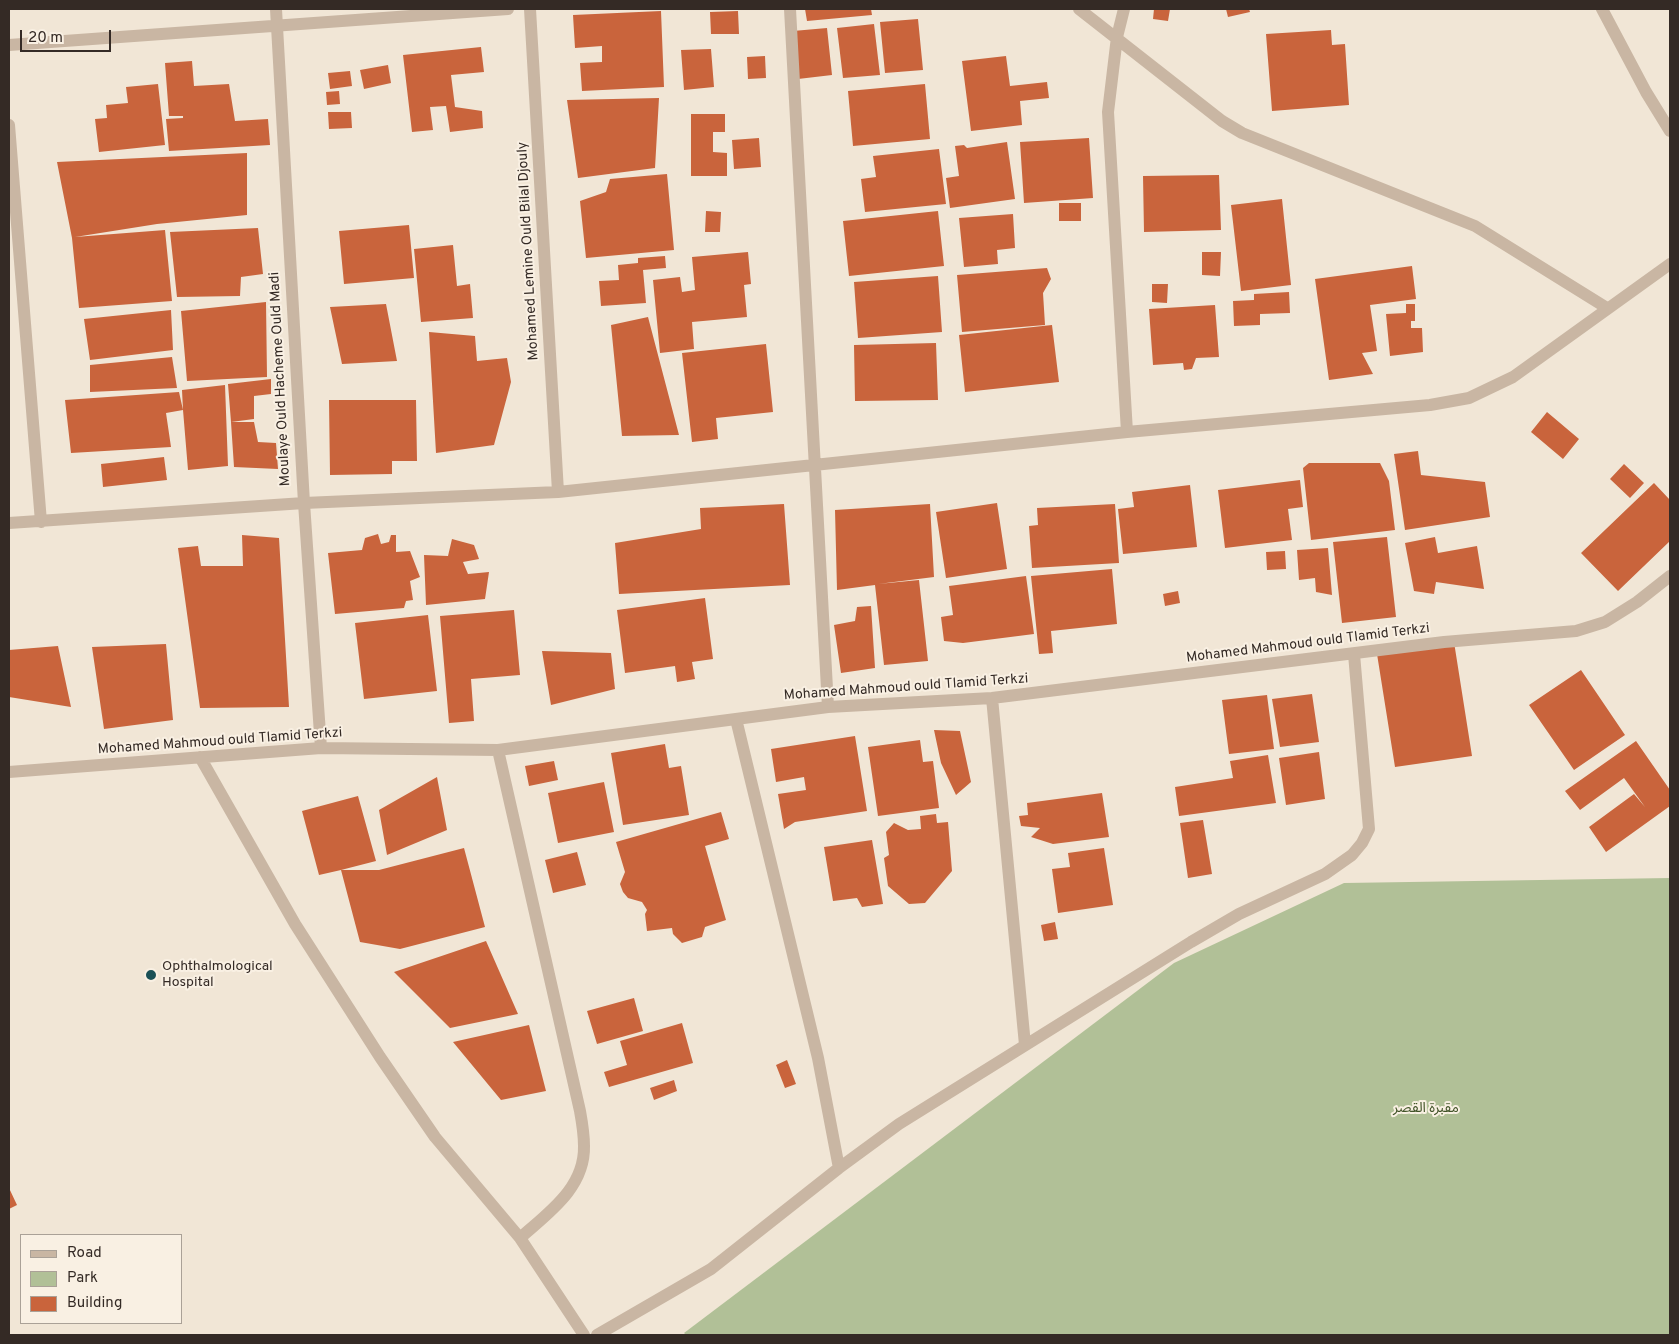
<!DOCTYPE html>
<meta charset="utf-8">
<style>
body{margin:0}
#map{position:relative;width:1679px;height:1344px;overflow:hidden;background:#f1e6d6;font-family:Overpass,sans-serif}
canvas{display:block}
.frame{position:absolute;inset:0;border:10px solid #342a25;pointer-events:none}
.legend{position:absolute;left:20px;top:1234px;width:162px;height:90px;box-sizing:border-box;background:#f9f0e3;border:1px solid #aaa197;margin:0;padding:6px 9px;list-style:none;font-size:15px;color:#342a25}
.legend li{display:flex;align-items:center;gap:10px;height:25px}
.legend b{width:25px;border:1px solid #aaa197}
.scale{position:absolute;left:20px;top:30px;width:91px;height:22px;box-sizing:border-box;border:2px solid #342a25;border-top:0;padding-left:6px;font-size:15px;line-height:18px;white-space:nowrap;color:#342a25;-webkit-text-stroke:4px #f9f0e3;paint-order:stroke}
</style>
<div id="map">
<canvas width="1679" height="1344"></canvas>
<div class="frame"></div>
<ul class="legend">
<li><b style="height:6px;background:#c9b6a3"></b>Road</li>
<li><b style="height:14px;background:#b1c097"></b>Park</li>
<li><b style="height:14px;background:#c9643c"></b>Building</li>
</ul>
<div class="scale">20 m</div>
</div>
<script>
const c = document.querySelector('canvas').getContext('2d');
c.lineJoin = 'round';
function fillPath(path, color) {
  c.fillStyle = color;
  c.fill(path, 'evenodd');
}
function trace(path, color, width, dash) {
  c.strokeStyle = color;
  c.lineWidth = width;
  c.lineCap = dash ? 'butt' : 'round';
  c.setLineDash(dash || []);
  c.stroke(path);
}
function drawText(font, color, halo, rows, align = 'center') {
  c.font = font + ' Overpass,"Noto Sans Arabic",sans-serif';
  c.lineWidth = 4;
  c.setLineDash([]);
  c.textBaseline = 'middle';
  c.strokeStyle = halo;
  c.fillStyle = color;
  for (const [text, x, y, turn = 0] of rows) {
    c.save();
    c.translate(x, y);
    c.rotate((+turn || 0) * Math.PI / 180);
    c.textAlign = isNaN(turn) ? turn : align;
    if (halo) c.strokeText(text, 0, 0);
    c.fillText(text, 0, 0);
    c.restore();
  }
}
const green = new Path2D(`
 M 1670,878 L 1670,1335 L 686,1335 L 684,1333 L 1174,963 L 1344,883 Z`);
const building = new Path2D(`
 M 805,9 L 871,9 L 872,15 L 807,21 Z
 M 1154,9 L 1170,9 L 1168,21 L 1153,19 Z
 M 1226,9 L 1249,9 L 1250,12 L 1228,17 Z
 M 661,11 L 664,87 L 582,91 L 580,63 L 602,62 L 602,46 L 575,48 L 573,15 Z
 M 738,11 L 739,34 L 711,34 L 710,12 Z
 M 918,19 L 923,70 L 885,73 L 880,22 Z
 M 874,24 L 880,75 L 843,78 L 837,28 Z
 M 827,28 L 832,75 L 798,79 L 793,31 Z
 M 1331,30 L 1332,45 L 1345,44 L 1349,105 L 1272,111 L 1266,34 Z
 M 481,47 L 484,72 L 451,75 L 455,107 L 482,111 L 483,128 L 450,132 L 446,106 L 430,107 L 433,130 L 412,132 L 403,55 Z
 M 711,49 L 714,87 L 684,90 L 681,50 Z
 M 765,56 L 766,78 L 748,79 L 747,57 Z
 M 1006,56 L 1010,86 L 1047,82 L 1049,98 L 1020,101 L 1022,125 L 971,131 L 962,61 Z
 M 192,61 L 194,86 L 229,84 L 235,121 L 268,119 L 270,145 L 169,151 L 166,119 L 183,118 L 183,116 L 169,116 L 165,63 Z
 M 388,65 L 391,83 L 364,89 L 360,70 Z
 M 350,71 L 352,86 L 330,89 L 328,73 Z
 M 158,84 L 165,145 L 99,152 L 95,119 L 107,118 L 106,105 L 128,103 L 126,87 Z
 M 925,84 L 930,139 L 853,146 L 848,91 Z
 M 339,91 L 340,104 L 327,105 L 326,92 Z
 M 659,98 L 655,168 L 578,178 L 567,100 Z
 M 328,112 L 351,112 L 352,128 L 329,129 Z
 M 691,114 L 725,114 L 725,132 L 713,132 L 713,152 L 727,153 L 727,176 L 691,176 Z
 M 759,138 L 761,167 L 734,169 L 732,140 Z
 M 1089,138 L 1093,198 L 1024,203 L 1020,142 Z
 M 1007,142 L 1015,199 L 950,208 L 946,178 L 959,176 L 955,146 L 964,145 L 967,148 Z
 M 939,149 L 946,204 L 865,212 L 861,179 L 876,177 L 873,156 Z
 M 247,153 L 247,215 L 157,224 L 75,237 L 165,230 L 172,301 L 79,308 L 72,238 L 57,162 Z
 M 667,174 L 674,250 L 586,258 L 580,201 L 606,192 L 610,179 Z
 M 1219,175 L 1221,230 L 1144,232 L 1143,176 Z
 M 1282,199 L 1291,285 L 1241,291 L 1231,205 Z
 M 1059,203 L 1081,203 L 1081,221 L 1059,221 Z
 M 706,211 L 721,212 L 720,232 L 705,232 Z
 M 938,211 L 944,266 L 849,276 L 843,221 Z
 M 1013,214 L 1015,248 L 997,250 L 998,264 L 964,267 L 959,218 Z
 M 409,225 L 414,278 L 344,284 L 339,231 Z
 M 258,228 L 263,274 L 241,277 L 240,296 L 177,297 L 170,232 Z
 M 453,245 L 457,286 L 470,284 L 473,318 L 421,322 L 414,249 Z
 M 748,252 L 751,284 L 744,285 L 747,317 L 692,322 L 694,349 L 660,353 L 653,280 L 680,277 L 682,292 L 695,290 L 692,257 Z
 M 1202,252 L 1221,252 L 1220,276 L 1202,275 Z
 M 665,256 L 666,268 L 643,270 L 646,303 L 601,306 L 599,281 L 619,280 L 618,265 L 638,263 L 638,258 Z
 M 1412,266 L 1416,299 L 1370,305 L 1377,351 L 1362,353 L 1373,374 L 1329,380 L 1315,279 Z
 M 1047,268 L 1051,279 L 1043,293 L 1045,325 L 962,332 L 957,275 Z
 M 938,276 L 942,332 L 858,338 L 854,282 Z
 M 1152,284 L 1168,284 L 1167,303 L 1152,302 Z
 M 1289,292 L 1290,313 L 1260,314 L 1260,325 L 1234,326 L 1233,301 L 1254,300 L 1254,294 Z
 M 266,302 L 267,377 L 187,381 L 181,311 Z
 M 386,304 L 397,361 L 342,364 L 330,307 Z
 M 1406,304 L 1415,304 L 1415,321 L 1411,321 L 1411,328 L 1422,328 L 1423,352 L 1390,356 L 1386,314 L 1406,313 Z
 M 1215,305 L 1219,357 L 1196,358 L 1192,369 L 1184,370 L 1183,363 L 1153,365 L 1149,309 Z
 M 171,310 L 173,350 L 90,360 L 84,319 Z
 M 648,317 L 679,435 L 622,436 L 611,325 Z
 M 1052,325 L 1059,382 L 965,392 L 959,335 Z
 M 429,332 L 475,336 L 477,361 L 507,358 L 511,382 L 494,445 L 436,453 Z
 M 936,343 L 938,400 L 855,401 L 854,345 Z
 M 766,344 L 773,412 L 716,418 L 718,439 L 692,442 L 682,353 Z
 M 172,357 L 177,388 L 90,392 L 90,365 Z
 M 271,379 L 271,394 L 254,396 L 254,419 L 231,422 L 254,422 L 258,442 L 276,443 L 278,469 L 234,467 L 231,422 L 228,384 Z
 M 225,385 L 228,466 L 188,470 L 183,410 L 166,413 L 171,447 L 71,453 L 65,400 L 179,392 L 183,410 L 182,390 Z
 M 329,400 L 416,400 L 417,461 L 392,461 L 392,474 L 330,475 Z
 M 1547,412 L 1579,439 L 1563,459 L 1531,432 Z
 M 1418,451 L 1421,475 L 1485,482 L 1490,517 L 1405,530 L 1394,454 Z
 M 164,457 L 167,480 L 103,487 L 101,464 Z
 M 1309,463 L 1380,463 L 1389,481 L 1395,530 L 1311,540 L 1303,468 Z
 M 1624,464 L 1644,483 L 1630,498 L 1610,479 Z
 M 1300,480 L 1303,507 L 1288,509 L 1292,540 L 1225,548 L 1218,490 Z
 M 1654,483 L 1670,500 L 1670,541 L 1618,591 L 1581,553 Z
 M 1190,485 L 1197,547 L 1123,554 L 1118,509 L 1134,507 L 1132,492 Z
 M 997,503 L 1007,569 L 946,578 L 936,512 Z
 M 784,504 L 790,585 L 619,594 L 615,543 L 701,529 L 700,508 Z
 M 930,504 L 934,577 L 878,584 L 919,580 L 928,661 L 884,665 L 875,585 L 837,590 L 835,510 Z
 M 1115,504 L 1119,563 L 1032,568 L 1029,526 L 1038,525 L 1037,508 Z
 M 378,534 L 381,544 L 389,542 L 391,535 L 396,535 L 396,552 L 410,551 L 420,577 L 410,581 L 413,600 L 406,601 L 404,608 L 335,614 L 328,553 L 362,550 L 365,538 Z
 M 242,535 L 279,538 L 289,707 L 200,708 L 178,548 L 198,546 L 201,566 L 243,566 Z
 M 1387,537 L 1396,617 L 1342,623 L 1333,542 Z
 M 1435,537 L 1438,553 L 1477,546 L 1484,589 L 1436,582 L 1434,594 L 1414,591 L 1405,543 Z
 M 452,539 L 474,545 L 479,559 L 463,562 L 468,574 L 489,572 L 485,599 L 426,605 L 424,555 L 448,556 Z
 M 1328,548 L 1332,595 L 1316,592 L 1315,578 L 1299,580 L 1297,550 Z
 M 1285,551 L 1286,569 L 1267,570 L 1266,552 Z
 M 1112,569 L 1117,624 L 1051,631 L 1053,653 L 1039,654 L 1031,576 Z
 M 1026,576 L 1034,634 L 963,643 L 944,641 L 941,617 L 953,615 L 949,586 Z
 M 1178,591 L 1180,603 L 1165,606 L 1163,594 Z
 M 705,598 L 713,659 L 692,662 L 695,679 L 677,682 L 675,666 L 625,673 L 617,610 Z
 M 871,606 L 875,668 L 841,673 L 834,625 L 855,621 L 857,607 Z
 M 514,610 L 520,675 L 471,679 L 474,721 L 449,723 L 440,616 Z
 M 428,615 L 437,691 L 364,699 L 355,623 Z
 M 1454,642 L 1472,756 L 1395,767 L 1377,654 Z
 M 166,644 L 173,720 L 104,729 L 92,647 Z
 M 58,646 L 71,707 L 9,697 L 9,650 Z
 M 542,651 L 611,653 L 615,689 L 551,705 Z
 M 1581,670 L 1625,735 L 1574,770 L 1529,705 Z
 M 1312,694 L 1319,742 L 1280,747 L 1272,699 Z
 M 1267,695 L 1274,749 L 1229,754 L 1222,700 Z
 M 934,730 L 960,731 L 971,782 L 956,795 L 941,763 Z
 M 855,736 L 867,811 L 795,822 L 784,829 L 778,794 L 806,790 L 804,777 L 776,782 L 771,749 Z
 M 920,740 L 923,762 L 933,761 L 939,808 L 878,816 L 868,747 Z
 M 1636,741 L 1670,790 L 1670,806 L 1606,852 L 1589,827 L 1634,794 L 1645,807 L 1624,778 L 1580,810 L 1565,791 Z
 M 665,744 L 669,768 L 681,766 L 689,815 L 623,825 L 611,753 Z
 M 1319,752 L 1325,799 L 1286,805 L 1279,758 Z
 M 1268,755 L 1276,803 L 1179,816 L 1175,787 L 1233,778 L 1230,761 Z
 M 554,761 L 558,780 L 529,786 L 525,766 Z
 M 437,777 L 447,830 L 387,855 L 379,810 Z
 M 604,782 L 614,832 L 558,843 L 548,793 Z
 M 1102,793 L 1109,837 L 1053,844 L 1031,837 L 1040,828 L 1021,826 L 1019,816 L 1028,815 L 1027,803 Z
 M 358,796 L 376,861 L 341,870 L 379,870 L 464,848 L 485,927 L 400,949 L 360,942 L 341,870 L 319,875 L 302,811 Z
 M 721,812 L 729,839 L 705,846 L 726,920 L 705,927 L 702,937 L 682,943 L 673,934 L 672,928 L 647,931 L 645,914 L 647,910 L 642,902 L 628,898 L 623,892 L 620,884 L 625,872 L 616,842 Z
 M 936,814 L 937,823 L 948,822 L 952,871 L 925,903 L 909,904 L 888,886 L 884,858 L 889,855 L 886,832 L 894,823 L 908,830 L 921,829 L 920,816 Z
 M 1203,820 L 1212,874 L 1188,878 L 1180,823 Z
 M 872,840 L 883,904 L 862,907 L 857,898 L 833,901 L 824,847 Z
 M 1104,848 L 1113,905 L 1058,913 L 1052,869 L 1070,867 L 1068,853 Z
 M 577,852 L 586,885 L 553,893 L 545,860 Z
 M 1055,922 L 1058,939 L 1044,941 L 1041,925 Z
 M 486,941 L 518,1014 L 450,1028 L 394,972 Z
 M 634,998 L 643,1031 L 597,1044 L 587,1011 Z
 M 682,1023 L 693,1063 L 609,1087 L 604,1072 L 627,1065 L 620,1041 Z
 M 529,1025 L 546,1091 L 501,1100 L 453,1042 Z
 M 787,1060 L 796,1084 L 785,1088 L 776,1065 Z
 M 674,1080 L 677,1091 L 654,1100 L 650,1088 Z
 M 9,1188 L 17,1205 L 9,1209 Z`);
const minor = new Path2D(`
 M 276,9 L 304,503 L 321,748
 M 530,9 L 558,492
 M 790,9 L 828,707
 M 1079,9 L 1222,121 L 1242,133 L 1475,226 L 1607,308
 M 1124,9 L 1117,37 L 1108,112 L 1127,432
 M 9,45 L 508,9
 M 9,125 L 41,522
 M 9,523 L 304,503 L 558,492 L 1127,432 L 1430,405 L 1469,398 L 1513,377 L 1670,264
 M 992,698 L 1025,1045
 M 736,719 L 818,1058 L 839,1168
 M 498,750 L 580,1111 C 582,1122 584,1134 584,1146 C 585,1188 548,1213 520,1238
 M 200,757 L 295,924 L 380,1057 L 435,1137 L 520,1238 L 584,1335
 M 9,772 L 321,748 L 498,750 L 828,707 L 992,698 L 1444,642 L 1576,631 L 1605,622 L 1637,602 L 1670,576
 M 597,1335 L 711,1269 L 839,1168 L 899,1124 L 1191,942 L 1239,914 L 1325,874 L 1352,855 L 1362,843 L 1369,829 L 1354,654`);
const tertiary = new Path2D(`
 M 1602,9 L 1646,92 L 1670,131`);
const markers = [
 [151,975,6,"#1a5056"]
];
const streetNames = [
 ["Mohamed Lemine Ould Bilal Djouly",529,251,-93],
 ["Moulaye Ould Hacheme Ould Madi",281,379,-93],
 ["Mohamed Mahmoud ould Tlamid Terkzi",1308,644,-7],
 ["Mohamed Mahmoud ould Tlamid Terkzi",906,688,-4],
 ["Mohamed Mahmoud ould Tlamid Terkzi",220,742,-4]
];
const poiNames = [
 ["Ophthalmological",162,967],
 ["Hospital",162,983]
];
const parkNames = [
 ["مقبرة القصر",1426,1109]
];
fillPath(green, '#b1c097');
fillPath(building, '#c9643c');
trace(minor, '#c9b6a3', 12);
trace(tertiary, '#c9b6a3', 12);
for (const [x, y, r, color] of markers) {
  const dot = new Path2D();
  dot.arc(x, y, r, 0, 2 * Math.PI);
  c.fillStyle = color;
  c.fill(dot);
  trace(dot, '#f9f0e3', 2);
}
drawText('14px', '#342a25', '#f9f0e3', streetNames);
drawText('14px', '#342a25', '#f9f0e3', poiNames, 'left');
drawText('14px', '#415328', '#f9f0e3', parkNames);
</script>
